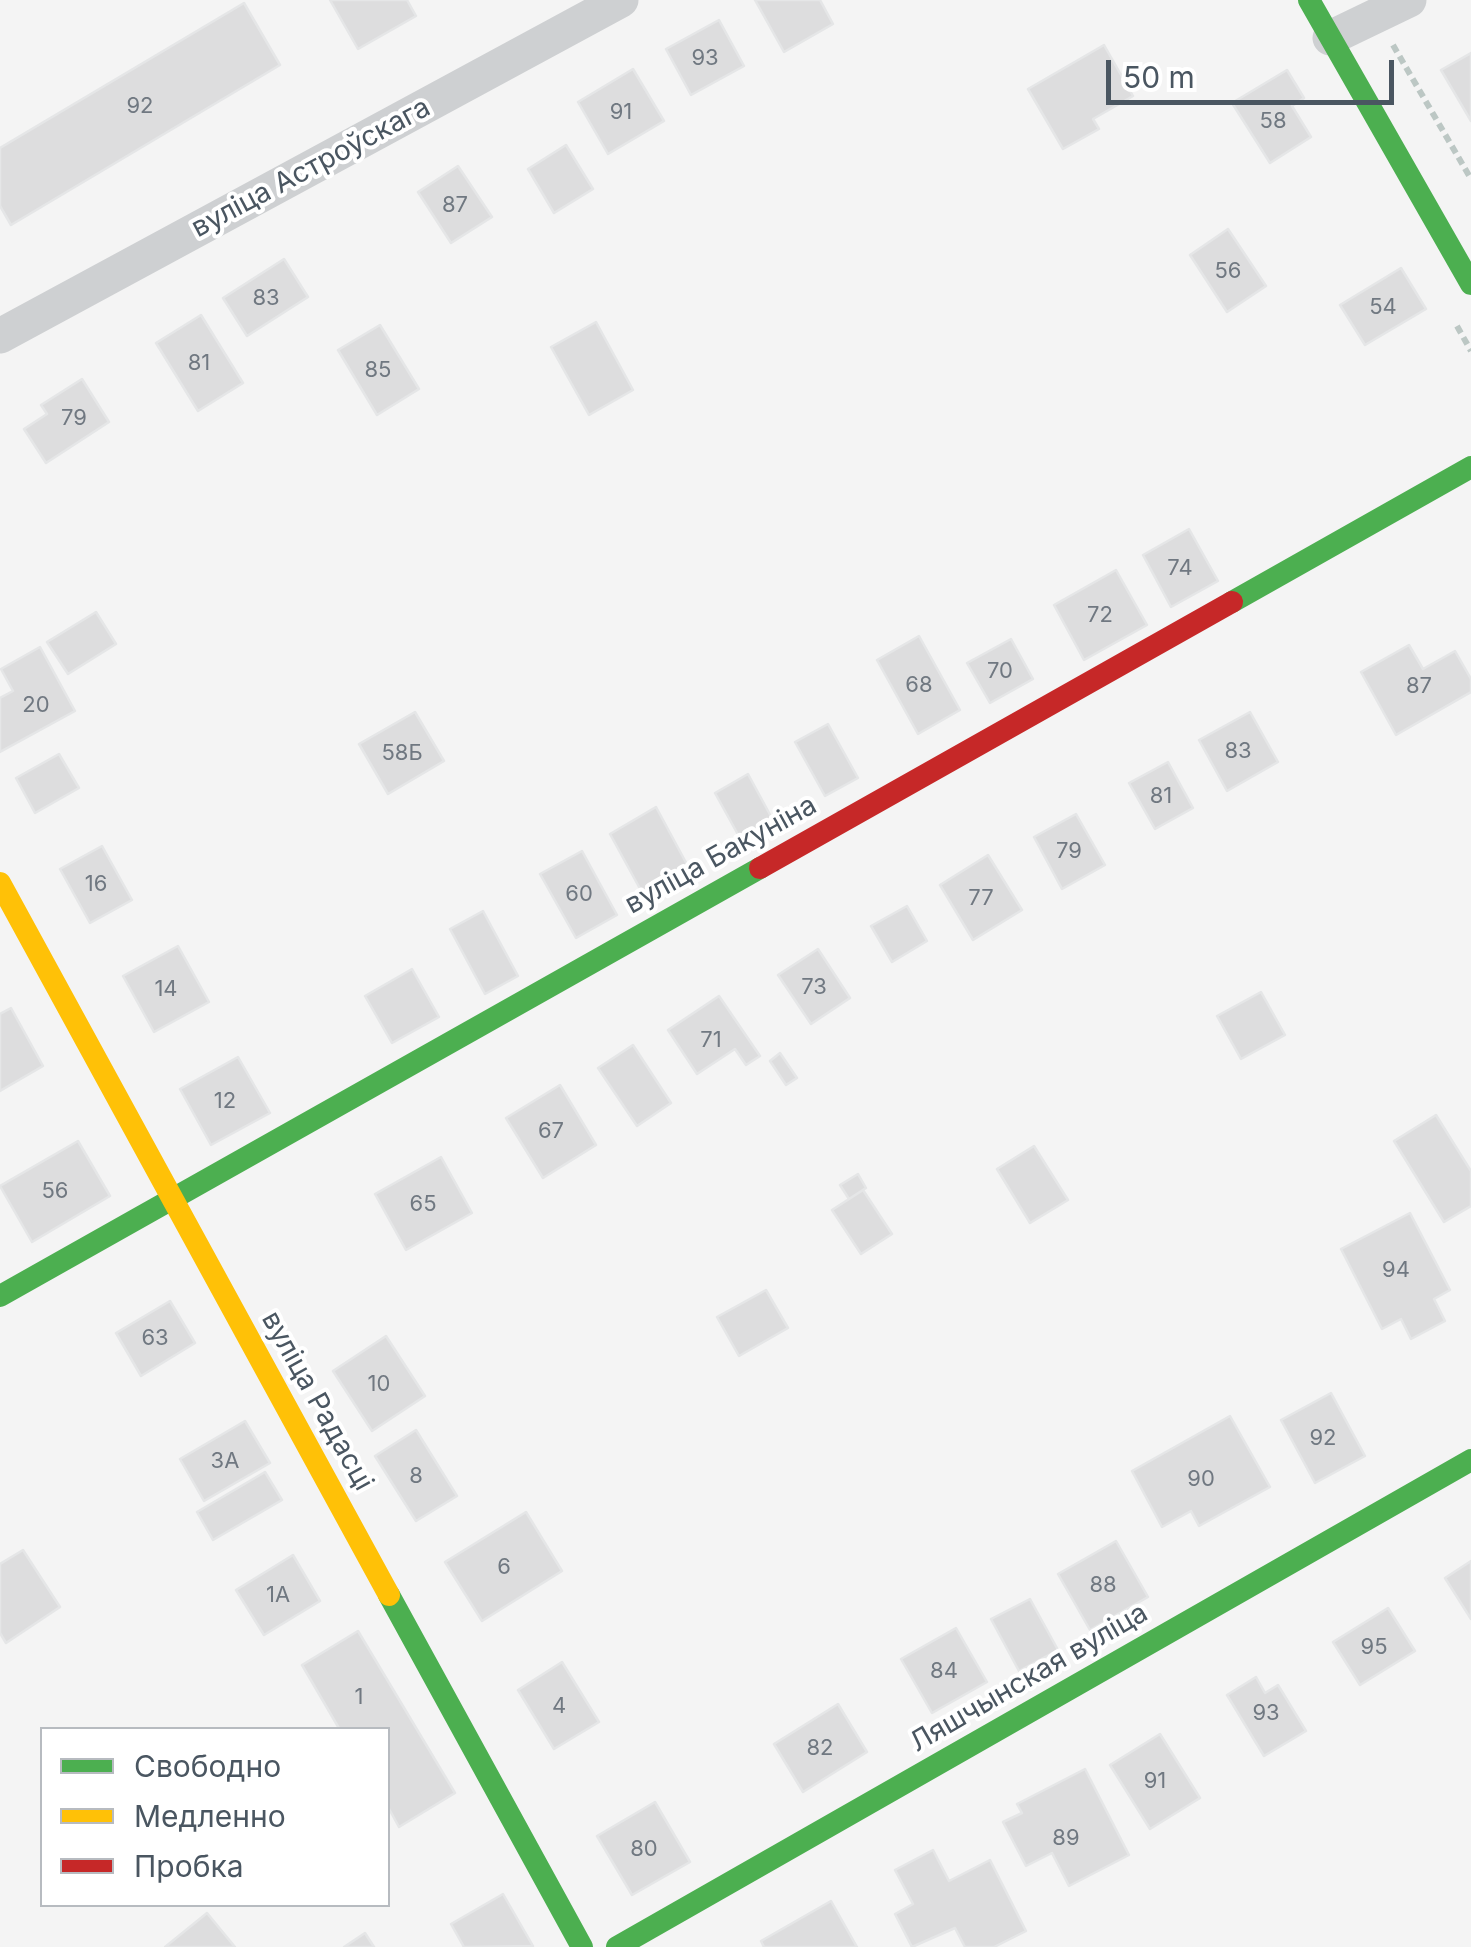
<!DOCTYPE html>
<meta charset="utf-8">
<style>
body{margin:0}
#map{position:relative;width:1471px;height:1947px;overflow:hidden;background:#f4f4f4;font-family:Inter,sans-serif}
canvas{display:block}
.legend{position:absolute;left:40px;top:1727px;width:350px;height:180px;box-sizing:border-box;background:#fff;border:2px solid #b7bbc0;margin:0;padding:12px 18px;list-style:none;font-size:30px;color:#4a5661}
.legend li{display:flex;align-items:center;gap:20px;height:50px}
.legend b{width:50px;border:2px solid #b7bbc0}
.scale{position:absolute;left:1106px;top:60px;width:288px;height:45px;box-sizing:border-box;border:5px solid #4a5661;border-top:0;padding-left:12px;font-size:30px;line-height:35px;white-space:nowrap;color:#4a5661;-webkit-text-stroke:8px #fff;paint-order:stroke}
</style>
<div id="map">
<canvas width="1471" height="1947"></canvas>
<ul class="legend">
<li><b style="height:12px;background:#4caf50"></b>Свободно</li>
<li><b style="height:12px;background:#ffc107"></b>Медленно</li>
<li><b style="height:12px;background:#c62828"></b>Пробка</li>
</ul>
<div class="scale">50 m</div>
</div>
<script>
const c = document.querySelector('canvas').getContext('2d');
c.lineJoin = 'round';
function fillPath(path, color) {
  c.fillStyle = color;
  c.fill(path, 'evenodd');
}
function trace(path, color, width, dash) {
  c.strokeStyle = color;
  c.lineWidth = width;
  c.lineCap = dash ? 'butt' : 'round';
  c.setLineDash(dash || []);
  c.stroke(path);
}
function drawText(font, color, halo, rows, align = 'center') {
  c.font = font + ' Inter,sans-serif';
  c.lineWidth = 8;
  c.setLineDash([]);
  c.textBaseline = 'middle';
  c.strokeStyle = halo;
  c.fillStyle = color;
  for (const [text, x, y, turn = 0] of rows) {
    c.save();
    c.translate(x, y);
    c.rotate((+turn || 0) * Math.PI / 180);
    c.textAlign = isNaN(turn) ? turn : align;
    if (halo) c.strokeText(text, 0, 0);
    c.fillText(text, 0, 0);
    c.restore();
  }
}
const building = new Path2D(`
 M 330,0 L 407,0 L 416,16 L 358,49 Z
 M 755,0 L 820,0 L 833,24 L 784,52 Z
 M 244,3 L 280,65 L 11,225 L 0,206 L 0,148 Z
 M 719,20 L 744,66 L 691,95 L 666,49 Z
 M 1104,45 L 1133,96 L 1093,119 L 1099,129 L 1063,149 L 1028,89 Z
 M 1471,53 L 1471,121 L 1441,70 Z
 M 633,69 L 664,121 L 608,154 L 578,102 Z
 M 1287,70 L 1304,98 L 1292,106 L 1311,137 L 1270,163 L 1232,103 Z
 M 566,145 L 593,189 L 554,213 L 528,169 Z
 M 458,166 L 492,217 L 451,243 L 418,192 Z
 M 1228,229 L 1266,286 L 1227,312 L 1190,255 Z
 M 284,259 L 308,297 L 247,336 L 223,298 Z
 M 1401,268 L 1426,309 L 1365,345 L 1340,305 Z
 M 201,315 L 243,383 L 198,411 L 156,343 Z
 M 596,322 L 633,390 L 589,415 L 551,347 Z
 M 380,325 L 419,389 L 377,415 L 338,350 Z
 M 82,379 L 109,422 L 46,463 L 24,429 L 47,414 L 41,405 Z
 M 1189,529 L 1218,581 L 1171,607 L 1143,555 Z
 M 1116,570 L 1147,625 L 1084,660 L 1054,605 Z
 M 96,612 L 116,644 L 68,674 L 47,642 Z
 M 919,636 L 960,710 L 918,734 L 877,660 Z
 M 1011,639 L 1033,679 L 990,703 L 967,663 Z
 M 1409,645 L 1423,669 L 1455,651 L 1471,679 L 1471,692 L 1396,735 L 1361,672 Z
 M 40,647 L 75,711 L 0,752 L 0,698 L 13,691 L 1,669 Z
 M 415,712 L 444,761 L 388,794 L 359,744 Z
 M 1250,712 L 1278,762 L 1227,791 L 1199,740 Z
 M 828,724 L 858,778 L 825,796 L 795,742 Z
 M 59,754 L 79,788 L 35,813 L 16,778 Z
 M 1168,762 L 1193,808 L 1155,829 L 1129,783 Z
 M 748,774 L 774,822 L 741,840 L 715,793 Z
 M 656,807 L 690,870 L 644,896 L 610,834 Z
 M 1076,814 L 1105,865 L 1062,889 L 1034,837 Z
 M 102,846 L 132,900 L 90,923 L 60,869 Z
 M 582,851 L 617,915 L 576,938 L 540,874 Z
 M 988,855 L 1022,910 L 973,940 L 940,885 Z
 M 907,906 L 927,941 L 892,962 L 871,926 Z
 M 483,911 L 518,976 L 485,994 L 450,929 Z
 M 178,946 L 209,1002 L 154,1032 L 123,976 Z
 M 818,949 L 850,998 L 811,1024 L 778,975 Z
 M 412,969 L 439,1017 L 392,1043 L 365,996 Z
 M 1261,992 L 1285,1035 L 1241,1059 L 1217,1016 Z
 M 719,996 L 760,1056 L 746,1065 L 735,1049 L 697,1074 L 668,1030 Z
 M 11,1008 L 43,1066 L 0,1091 L 0,1014 Z
 M 633,1045 L 671,1103 L 637,1126 L 598,1068 Z
 M 780,1053 L 797,1078 L 786,1085 L 770,1061 Z
 M 238,1057 L 270,1113 L 211,1145 L 180,1089 Z
 M 560,1085 L 596,1145 L 543,1178 L 506,1118 Z
 M 1436,1115 L 1471,1171 L 1471,1206 L 1444,1222 L 1394,1141 Z
 M 78,1141 L 110,1196 L 32,1242 L 0,1186 Z
 M 1034,1146 L 1068,1200 L 1030,1223 L 997,1169 Z
 M 441,1157 L 472,1213 L 406,1250 L 375,1194 Z
 M 858,1174 L 866,1188 L 849,1199 L 840,1185 Z
 M 863,1190 L 892,1234 L 861,1254 L 832,1210 Z
 M 1410,1213 L 1450,1290 L 1434,1299 L 1445,1321 L 1411,1339 L 1401,1319 L 1382,1329 L 1341,1249 Z
 M 766,1290 L 788,1328 L 739,1356 L 717,1317 Z
 M 170,1301 L 195,1343 L 141,1376 L 116,1333 Z
 M 386,1336 L 425,1396 L 372,1431 L 333,1371 Z
 M 1331,1393 L 1365,1456 L 1315,1483 L 1281,1420 Z
 M 1230,1416 L 1270,1487 L 1199,1526 L 1191,1511 L 1162,1527 L 1132,1471 Z
 M 245,1421 L 270,1463 L 204,1501 L 180,1459 Z
 M 416,1430 L 457,1496 L 416,1521 L 375,1456 Z
 M 265,1472 L 282,1500 L 213,1540 L 197,1512 Z
 M 526,1512 L 562,1571 L 482,1621 L 445,1562 Z
 M 1116,1541 L 1148,1597 L 1090,1630 L 1058,1574 Z
 M 23,1550 L 60,1607 L 6,1643 L 0,1633 L 0,1564 Z
 M 293,1555 L 320,1601 L 264,1635 L 236,1590 Z
 M 1471,1561 L 1471,1619 L 1445,1578 Z
 M 1030,1599 L 1058,1650 L 1019,1671 L 991,1619 Z
 M 1388,1608 L 1415,1651 L 1360,1685 L 1333,1642 Z
 M 956,1628 L 987,1682 L 932,1713 L 901,1659 Z
 M 358,1631 L 455,1793 L 399,1827 L 388,1807 L 388,1730 L 340,1730 L 302,1665 Z
 M 562,1662 L 599,1722 L 554,1749 L 518,1690 Z
 M 1256,1677 L 1265,1693 L 1278,1685 L 1306,1731 L 1264,1756 L 1227,1695 Z
 M 838,1704 L 867,1752 L 803,1792 L 774,1744 Z
 M 1160,1734 L 1200,1798 L 1150,1829 L 1110,1765 Z
 M 1085,1769 L 1129,1855 L 1069,1886 L 1052,1853 L 1026,1866 L 1003,1822 L 1022,1813 L 1017,1804 Z
 M 655,1802 L 690,1862 L 632,1895 L 597,1836 Z
 M 933,1850 L 949,1881 L 990,1860 L 1026,1931 L 994,1947 L 965,1947 L 955,1928 L 912,1947 L 895,1914 L 913,1904 L 895,1870 Z
 M 503,1894 L 533,1946 L 464,1947 L 451,1924 Z
 M 831,1901 L 857,1947 L 764,1947 L 761,1941 Z
 M 207,1913 L 235,1947 L 165,1947 Z
 M 365,1933 L 374,1947 L 344,1947 Z`);
const path = new Path2D(`
 M 1393,45 L 1471,179
 M 1457,326 L 1471,351`);
const street = new Path2D(`
 M 1330,38 L 1409,0
 M 0,336 L 621,0`);
const fast = new Path2D(`
 M 1309,0 L 1471,284
 M 1232,602 L 1471,467
 M 0,1296 L 760,868
 M 389,1595 L 582,1947
 M 617,1947 L 1471,1460`);
const slow = new Path2D(`
 M 0,883 L 389,1595`);
const jam = new Path2D(`
 M 760,868 L 1232,602`);
const numberNames = [
 ["93",705,58],
 ["92",140,106],
 ["91",621,112],
 ["58",1273,121],
 ["87",455,205],
 ["56",1228,271],
 ["83",266,298],
 ["54",1383,307],
 ["81",199,363],
 ["85",378,370],
 ["79",74,418],
 ["74",1180,568],
 ["72",1100,615],
 ["70",1000,671],
 ["68",919,685],
 ["87",1419,686],
 ["20",36,705],
 ["83",1238,751],
 ["58Б",402,753],
 ["81",1161,796],
 ["79",1069,851],
 ["16",96,884],
 ["60",579,894],
 ["77",981,898],
 ["73",814,987],
 ["14",166,989],
 ["71",711,1040],
 ["12",225,1101],
 ["67",551,1131],
 ["56",55,1191],
 ["65",423,1204],
 ["94",1396,1270],
 ["63",155,1338],
 ["10",379,1384],
 ["92",1323,1438],
 ["3А",225,1461],
 ["8",416,1476],
 ["90",1201,1479],
 ["6",504,1567],
 ["88",1103,1585],
 ["1А",278,1595],
 ["95",1374,1647],
 ["84",944,1671],
 ["1",359,1697],
 ["4",559,1706],
 ["93",1266,1713],
 ["82",820,1748],
 ["91",1155,1781],
 ["89",1066,1838],
 ["80",644,1849]
];
const streetNames = [
 ["вуліца Астроўскага",311,168,-28],
 ["вуліца Бакуніна",721,855,-29],
 ["вуліца Радасці",317,1401,61],
 ["Ляшчынская вуліца",1029,1678,-30]
];
fillPath(building, '#ddddde');
trace(building, '#e5e6e7', 2.5);
trace(path, '#bcc7c4', 6, [8, 5]);
trace(street, '#ced0d2', 35);
trace(fast, '#4caf50', 22);
trace(slow, '#ffc107', 22);
trace(jam, '#c62828', 22);
drawText('22px', '#707881', null, numberNames);
drawText('28px', '#4a5661', '#fff', streetNames);
</script>
